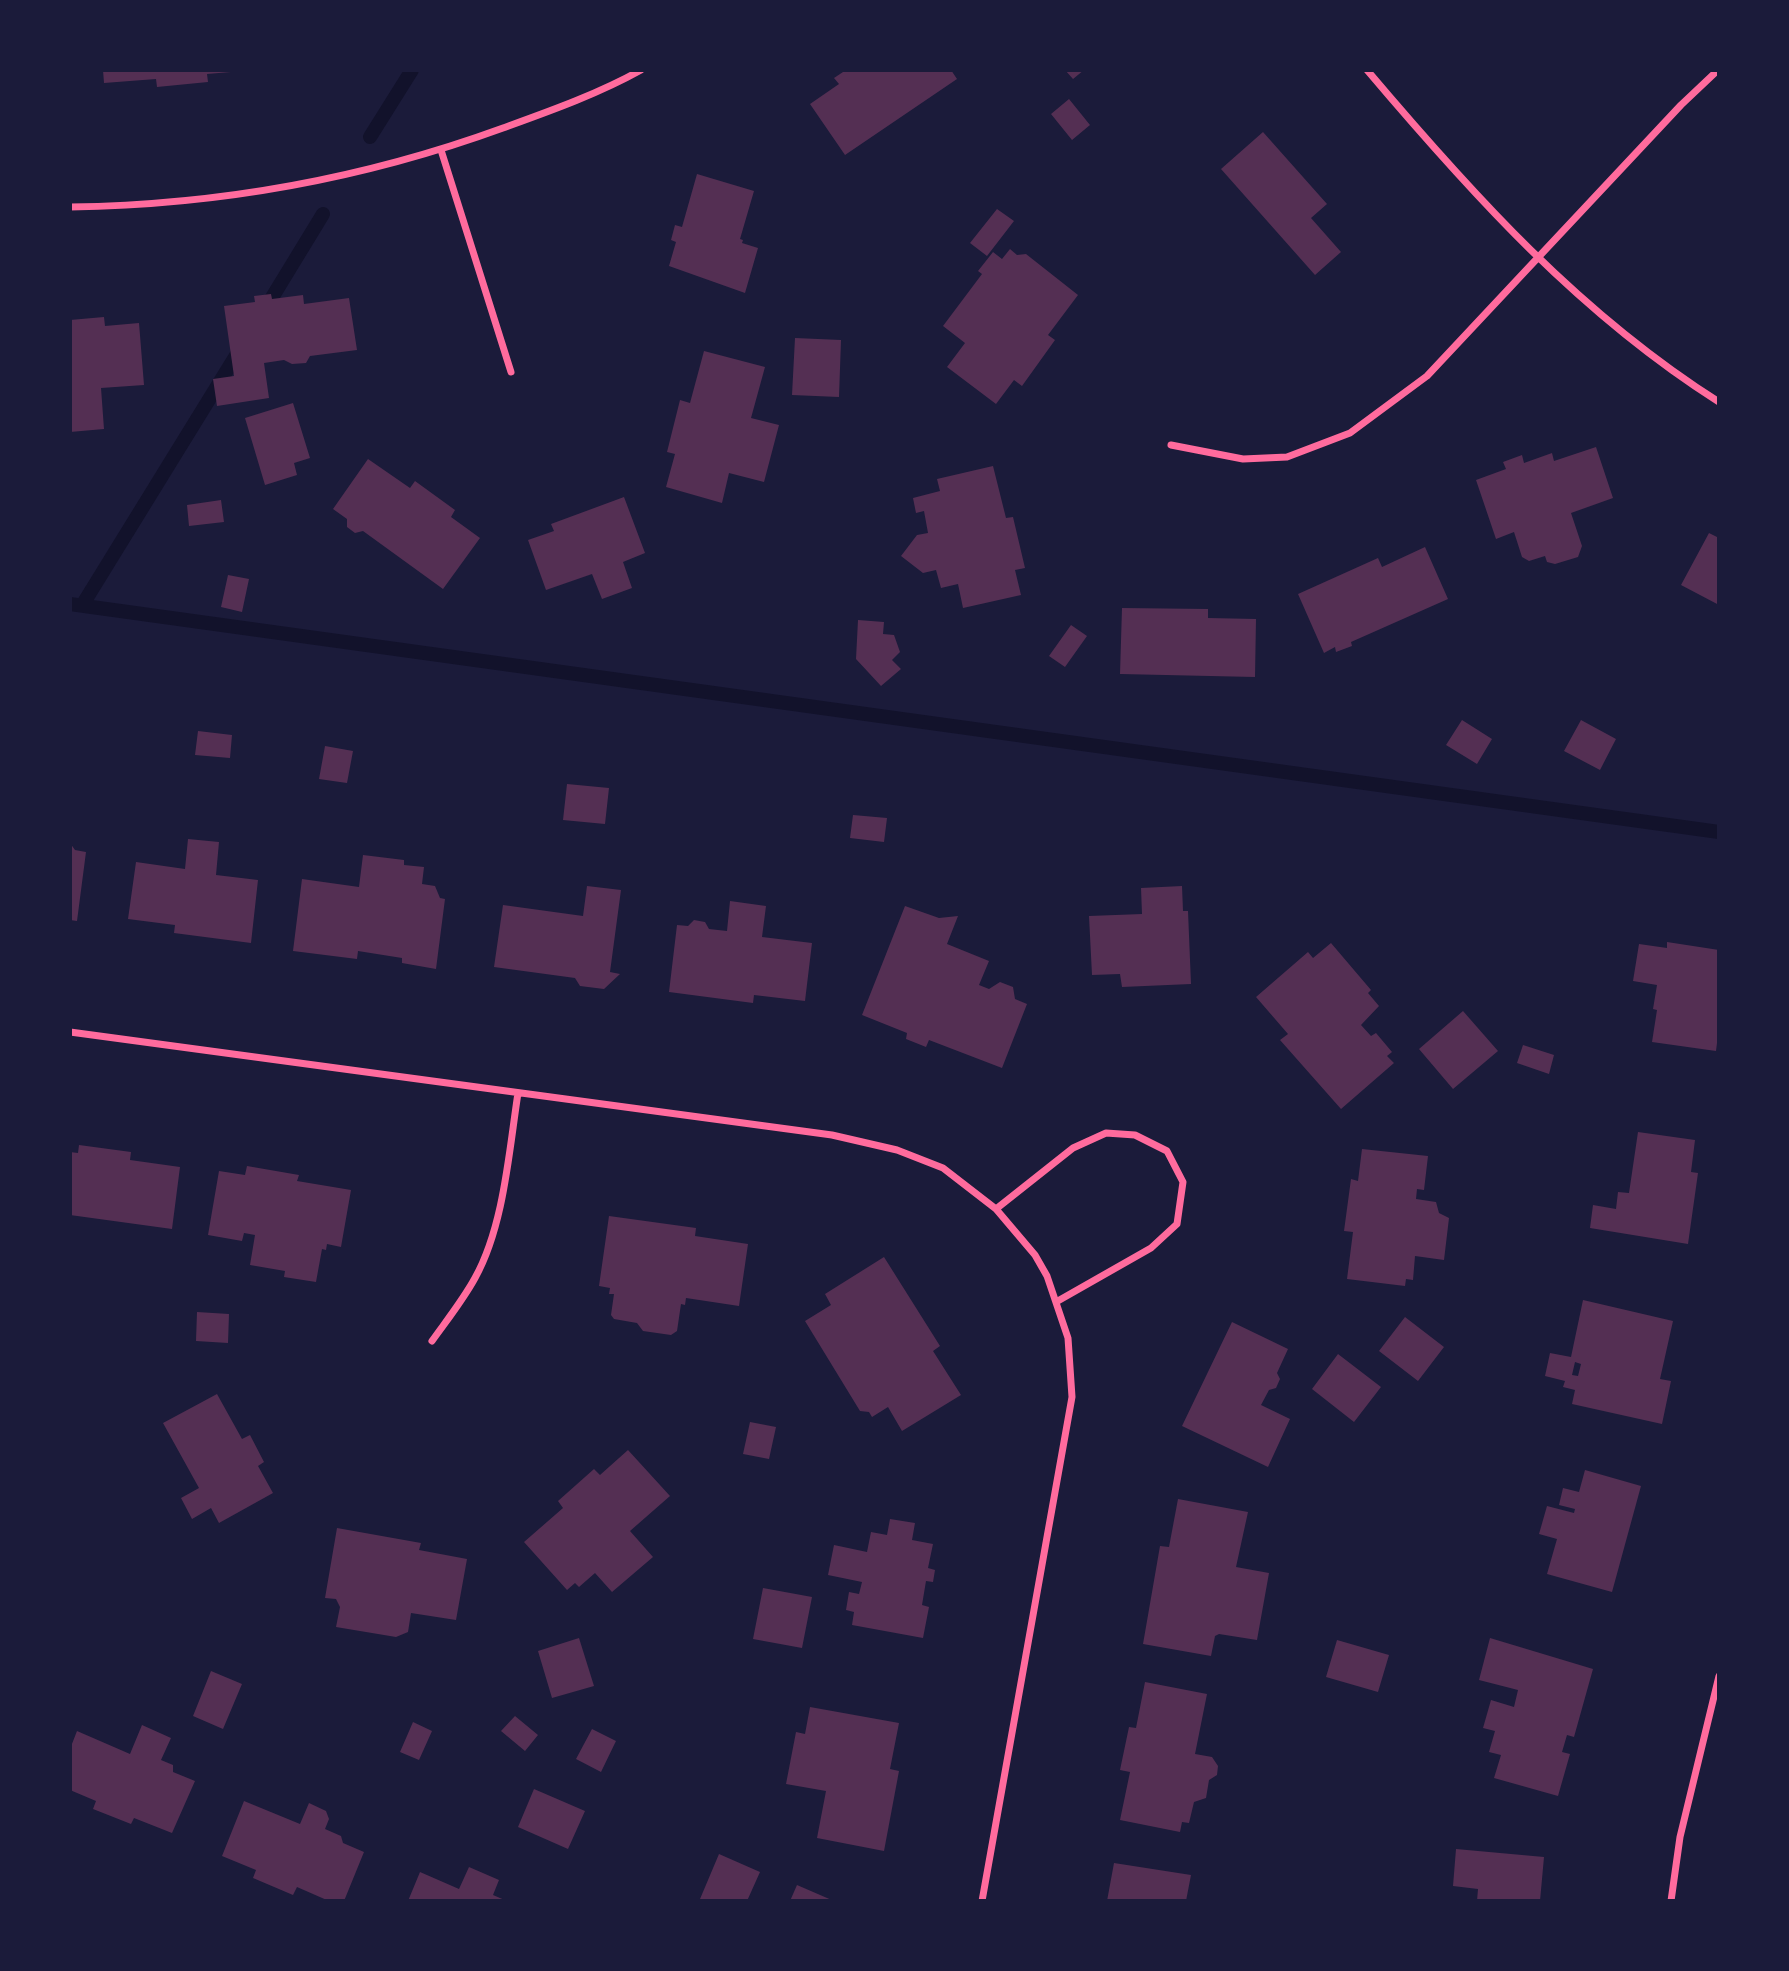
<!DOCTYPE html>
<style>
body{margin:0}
#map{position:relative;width:1789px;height:1971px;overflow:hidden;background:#1b1b3a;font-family:"PT Sans Narrow",sans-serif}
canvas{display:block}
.frame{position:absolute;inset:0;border:72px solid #1b1b3a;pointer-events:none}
</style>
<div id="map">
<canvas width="1789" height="1971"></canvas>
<div class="frame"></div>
</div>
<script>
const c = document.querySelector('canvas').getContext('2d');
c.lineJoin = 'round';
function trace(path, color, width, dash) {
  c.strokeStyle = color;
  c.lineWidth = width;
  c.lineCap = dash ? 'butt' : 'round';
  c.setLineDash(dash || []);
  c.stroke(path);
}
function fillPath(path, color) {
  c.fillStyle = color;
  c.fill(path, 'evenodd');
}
const stream = new Path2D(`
 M 370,137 L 412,70
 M 262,314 L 323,214
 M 70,604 L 1719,832
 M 83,604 L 242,346`);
const building = new Path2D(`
 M 103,70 L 231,70 L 231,72 L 207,74 L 208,82 L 157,87 L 156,79 L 104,83 Z
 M 846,70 L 951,70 L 957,79 L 845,155 L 810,104 L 839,84 L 834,78 Z
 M 1065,70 L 1084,70 L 1073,79 Z
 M 1069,99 L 1090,125 L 1072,140 L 1051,114 Z
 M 1263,132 L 1327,204 L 1311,218 L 1341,252 L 1315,275 L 1221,169 Z
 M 697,174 L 754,191 L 740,239 L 743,240 L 742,243 L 758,248 L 745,293 L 669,266 L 676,242 L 671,240 L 675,225 L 682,227 Z
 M 997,209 L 1014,221 L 987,256 L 970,243 Z
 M 1010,249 L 1017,255 L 1026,254 L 1078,295 L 1048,335 L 1055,340 L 1022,386 L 1014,380 L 996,404 L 947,367 L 965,343 L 943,326 L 982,274 L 978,271 L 993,252 L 1002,259 Z
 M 271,294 L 272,299 L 303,295 L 304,304 L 349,298 L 357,350 L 310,356 L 306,363 L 292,364 L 284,360 L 264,363 L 269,398 L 217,406 L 213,379 L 234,376 L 224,306 L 255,302 L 254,296 Z
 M 104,317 L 105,326 L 139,323 L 144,385 L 101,388 L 104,429 L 70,432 L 70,320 Z
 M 795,338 L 841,340 L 839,397 L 792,395 Z
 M 704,351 L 765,367 L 751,418 L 779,425 L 764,482 L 729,473 L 722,503 L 666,487 L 675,454 L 667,452 L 680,400 L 690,403 Z
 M 293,403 L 310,458 L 294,463 L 297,475 L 265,485 L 245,418 Z
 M 1596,447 L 1613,498 L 1571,513 L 1582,546 L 1578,557 L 1555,564 L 1547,562 L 1545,556 L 1529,561 L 1522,557 L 1514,532 L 1496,539 L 1476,480 L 1506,469 L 1503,462 L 1522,455 L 1524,463 L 1552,453 L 1554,461 Z
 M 368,459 L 410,488 L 415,481 L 455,510 L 451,517 L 480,538 L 443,589 L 363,531 L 355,533 L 347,527 L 347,519 L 333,509 Z
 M 993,466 L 1006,518 L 1013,517 L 1025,568 L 1015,570 L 1021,595 L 963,608 L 958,584 L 941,588 L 936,570 L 923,573 L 901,556 L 917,535 L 928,533 L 924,511 L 916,513 L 913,498 L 940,491 L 937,479 Z
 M 624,497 L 645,553 L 623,562 L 632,588 L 602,599 L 592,574 L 546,590 L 528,540 L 554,531 L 551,524 Z
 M 221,500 L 224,522 L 189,526 L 187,505 Z
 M 1709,533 L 1719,538 L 1719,605 L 1681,585 Z
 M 1425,547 L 1448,599 L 1351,642 L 1352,646 L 1336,652 L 1335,647 L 1324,653 L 1298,594 L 1378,558 L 1382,567 Z
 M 228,575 L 249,579 L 242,612 L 221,607 Z
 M 1122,608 L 1208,609 L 1208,618 L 1256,619 L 1255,677 L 1120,674 Z
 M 858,620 L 884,622 L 883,634 L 894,635 L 900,652 L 892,660 L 901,669 L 881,686 L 856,659 Z
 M 1071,625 L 1087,636 L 1065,667 L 1049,656 Z
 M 1462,720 L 1492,739 L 1477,764 L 1446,745 Z
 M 1581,720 L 1616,739 L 1600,770 L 1564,751 Z
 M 198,731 L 232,735 L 230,758 L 195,755 Z
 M 325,746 L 353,751 L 347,783 L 319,779 Z
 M 567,784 L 609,788 L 605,824 L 563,820 Z
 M 853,815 L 887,818 L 884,842 L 850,838 Z
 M 188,839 L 219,842 L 216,875 L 258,880 L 251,943 L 174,933 L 175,925 L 128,919 L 136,862 L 185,869 Z
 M 70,843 L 75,850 L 86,852 L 77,921 L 70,920 Z
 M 363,855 L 404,860 L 404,865 L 424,867 L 422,884 L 435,886 L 440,898 L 445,899 L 436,969 L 402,963 L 402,958 L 358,951 L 357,959 L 293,951 L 302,879 L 359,887 Z
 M 587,886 L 621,890 L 610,972 L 620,974 L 604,989 L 580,986 L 575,978 L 494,967 L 503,905 L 583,916 Z
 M 1182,886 L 1183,911 L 1188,911 L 1191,984 L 1122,987 L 1120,974 L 1092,975 L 1089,916 L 1142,914 L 1141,888 Z
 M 730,901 L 766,906 L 762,937 L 812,943 L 805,1001 L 754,995 L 753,1003 L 669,992 L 677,925 L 688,926 L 694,920 L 705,922 L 709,929 L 727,931 Z
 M 905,906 L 939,918 L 958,916 L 947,944 L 989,961 L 979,985 L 989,989 L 1000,982 L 1013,987 L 1015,999 L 1027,1004 L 1002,1068 L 929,1040 L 926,1047 L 906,1039 L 907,1033 L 862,1015 Z
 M 1667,942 L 1719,950 L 1719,1027 L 1716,1051 L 1652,1042 L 1657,1010 L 1653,1009 L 1657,985 L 1633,981 L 1639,944 L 1667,948 Z
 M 1331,943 L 1371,990 L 1368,993 L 1379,1006 L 1361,1025 L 1371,1036 L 1376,1033 L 1392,1052 L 1387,1056 L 1394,1063 L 1341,1109 L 1280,1040 L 1288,1034 L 1256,997 L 1308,952 L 1313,958 Z
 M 1463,1011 L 1498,1051 L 1453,1089 L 1419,1049 Z
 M 1523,1045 L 1554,1055 L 1549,1074 L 1517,1063 Z
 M 1638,1132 L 1695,1140 L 1691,1172 L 1698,1173 L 1688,1244 L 1590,1228 L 1593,1205 L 1616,1209 L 1618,1192 L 1629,1193 Z
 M 79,1145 L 131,1152 L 130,1160 L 180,1167 L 172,1229 L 70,1215 L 70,1152 L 78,1153 Z
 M 1362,1149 L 1428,1156 L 1424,1190 L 1417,1189 L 1416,1199 L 1436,1202 L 1439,1213 L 1449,1218 L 1444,1260 L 1415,1256 L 1413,1280 L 1406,1279 L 1405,1286 L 1347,1279 L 1353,1232 L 1344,1231 L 1351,1179 L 1358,1181 Z
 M 247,1166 L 299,1175 L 297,1181 L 351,1190 L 341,1247 L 327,1244 L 326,1250 L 322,1249 L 316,1282 L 284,1277 L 285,1271 L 250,1265 L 255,1235 L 244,1233 L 242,1241 L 208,1235 L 219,1171 L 245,1175 Z
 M 609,1216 L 696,1228 L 695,1236 L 748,1244 L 739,1306 L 686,1298 L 685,1305 L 681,1304 L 677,1331 L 671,1335 L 643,1331 L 637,1323 L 614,1319 L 611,1315 L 614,1294 L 609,1294 L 610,1288 L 599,1286 Z
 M 884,1257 L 940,1346 L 933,1351 L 961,1395 L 902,1431 L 888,1407 L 872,1417 L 869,1412 L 860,1411 L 805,1321 L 831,1305 L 825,1294 Z
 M 1583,1300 L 1673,1321 L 1660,1379 L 1671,1381 L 1662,1424 L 1572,1404 L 1575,1390 L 1563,1387 L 1565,1381 L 1545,1376 L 1550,1353 L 1571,1357 ZM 1575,1362 L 1581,1364 L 1578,1376 L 1572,1375 Z
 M 197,1312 L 229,1314 L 228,1343 L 196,1341 Z
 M 1405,1317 L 1444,1347 L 1418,1381 L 1379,1351 Z
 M 1232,1322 L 1288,1349 L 1277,1373 L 1280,1379 L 1276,1388 L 1269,1390 L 1261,1405 L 1290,1419 L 1268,1467 L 1182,1426 Z
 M 1338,1354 L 1381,1387 L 1354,1422 L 1312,1389 Z
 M 217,1394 L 242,1439 L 250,1435 L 264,1462 L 258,1466 L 273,1493 L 219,1523 L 211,1508 L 192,1519 L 181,1498 L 199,1488 L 163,1423 Z
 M 750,1422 L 776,1427 L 769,1459 L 743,1454 Z
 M 628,1450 L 670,1496 L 630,1531 L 653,1557 L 612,1592 L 595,1573 L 579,1587 L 575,1583 L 567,1590 L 524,1542 L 563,1508 L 558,1501 L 594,1469 L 600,1475 Z
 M 1585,1470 L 1641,1486 L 1612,1592 L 1547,1574 L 1557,1539 L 1539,1534 L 1547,1506 L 1574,1513 L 1575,1509 L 1559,1505 L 1563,1488 L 1579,1492 Z
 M 1178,1499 L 1248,1512 L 1236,1567 L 1269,1573 L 1257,1640 L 1219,1634 L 1215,1636 L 1211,1656 L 1143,1644 L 1160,1546 L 1169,1547 Z
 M 890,1519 L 915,1523 L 912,1540 L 933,1544 L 928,1568 L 935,1570 L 933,1582 L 926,1581 L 922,1605 L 929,1607 L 923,1638 L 852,1625 L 854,1612 L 846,1610 L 849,1592 L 859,1594 L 862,1582 L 828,1575 L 834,1545 L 867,1552 L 871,1532 L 887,1535 Z
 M 337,1528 L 421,1543 L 419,1550 L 467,1559 L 456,1620 L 411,1613 L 408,1632 L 396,1637 L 336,1627 L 340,1607 L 336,1599 L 325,1598 Z
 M 763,1588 L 812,1597 L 802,1648 L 753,1639 Z
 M 579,1638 L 594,1686 L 552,1698 L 538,1651 Z
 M 1490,1638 L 1593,1669 L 1574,1737 L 1567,1735 L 1562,1752 L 1570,1754 L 1558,1796 L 1494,1778 L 1501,1755 L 1489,1752 L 1495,1731 L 1483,1728 L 1491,1700 L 1514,1707 L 1518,1690 L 1479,1680 Z
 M 1337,1640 L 1389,1655 L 1378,1692 L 1326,1677 Z
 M 211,1671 L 242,1684 L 223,1729 L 193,1716 Z
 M 1145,1682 L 1207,1694 L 1195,1754 L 1212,1757 L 1218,1766 L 1217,1775 L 1209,1780 L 1206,1798 L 1194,1802 L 1189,1823 L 1182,1822 L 1180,1832 L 1120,1820 L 1130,1772 L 1120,1770 L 1129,1727 L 1136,1728 Z
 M 810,1707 L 899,1723 L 890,1769 L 899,1771 L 884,1851 L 817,1838 L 826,1791 L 786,1784 L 796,1732 L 805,1734 Z
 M 515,1716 L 538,1735 L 525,1751 L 501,1731 Z
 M 413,1722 L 432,1731 L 419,1760 L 400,1752 Z
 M 142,1725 L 171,1738 L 161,1760 L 173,1765 L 173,1772 L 195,1781 L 172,1833 L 134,1818 L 131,1824 L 93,1809 L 96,1801 L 70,1790 L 70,1749 L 77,1731 L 130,1754 Z
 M 592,1729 L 616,1741 L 601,1772 L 576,1759 Z
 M 534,1789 L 585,1811 L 568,1849 L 518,1827 Z
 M 244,1801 L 300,1824 L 309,1803 L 326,1811 L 329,1819 L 325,1829 L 341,1836 L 343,1843 L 364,1852 L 344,1901 L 329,1901 L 297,1887 L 293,1895 L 253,1878 L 256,1870 L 222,1856 Z
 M 1456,1849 L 1544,1857 L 1540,1901 L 1477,1901 L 1478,1889 L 1453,1886 Z
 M 719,1854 L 760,1872 L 747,1901 L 700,1899 Z
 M 1114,1863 L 1191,1875 L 1186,1901 L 1107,1901 Z
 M 469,1867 L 499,1880 L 493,1895 L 507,1901 L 408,1901 L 420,1872 L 459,1889 Z
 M 797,1885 L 834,1901 L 790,1901 Z`);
const minor = new Path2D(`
 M 1367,70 C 1472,194 1580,314 1719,402
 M 441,150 L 511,372
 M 70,207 C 220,205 363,179 503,128 C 550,111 598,94 641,70
 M 1171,445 L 1243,459 L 1287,457 L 1350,433 L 1427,376 L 1681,105 L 1718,70
 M 70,1032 L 832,1135 L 897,1150 L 943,1168 L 996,1209 L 1035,1255 L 1047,1276 L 1068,1338 L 1072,1397 L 982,1901
 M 996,1209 L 1073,1148 L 1106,1133 L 1135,1135 L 1167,1151 L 1183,1182 L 1177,1224 L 1151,1248 L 1056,1302
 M 432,1341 C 447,1320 463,1300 475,1278 C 504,1226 509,1151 518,1093
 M 1671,1901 L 1680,1837 L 1719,1676`);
trace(stream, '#12122b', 14);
fillPath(building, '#542f53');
trace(minor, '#ff6b9d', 7);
</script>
